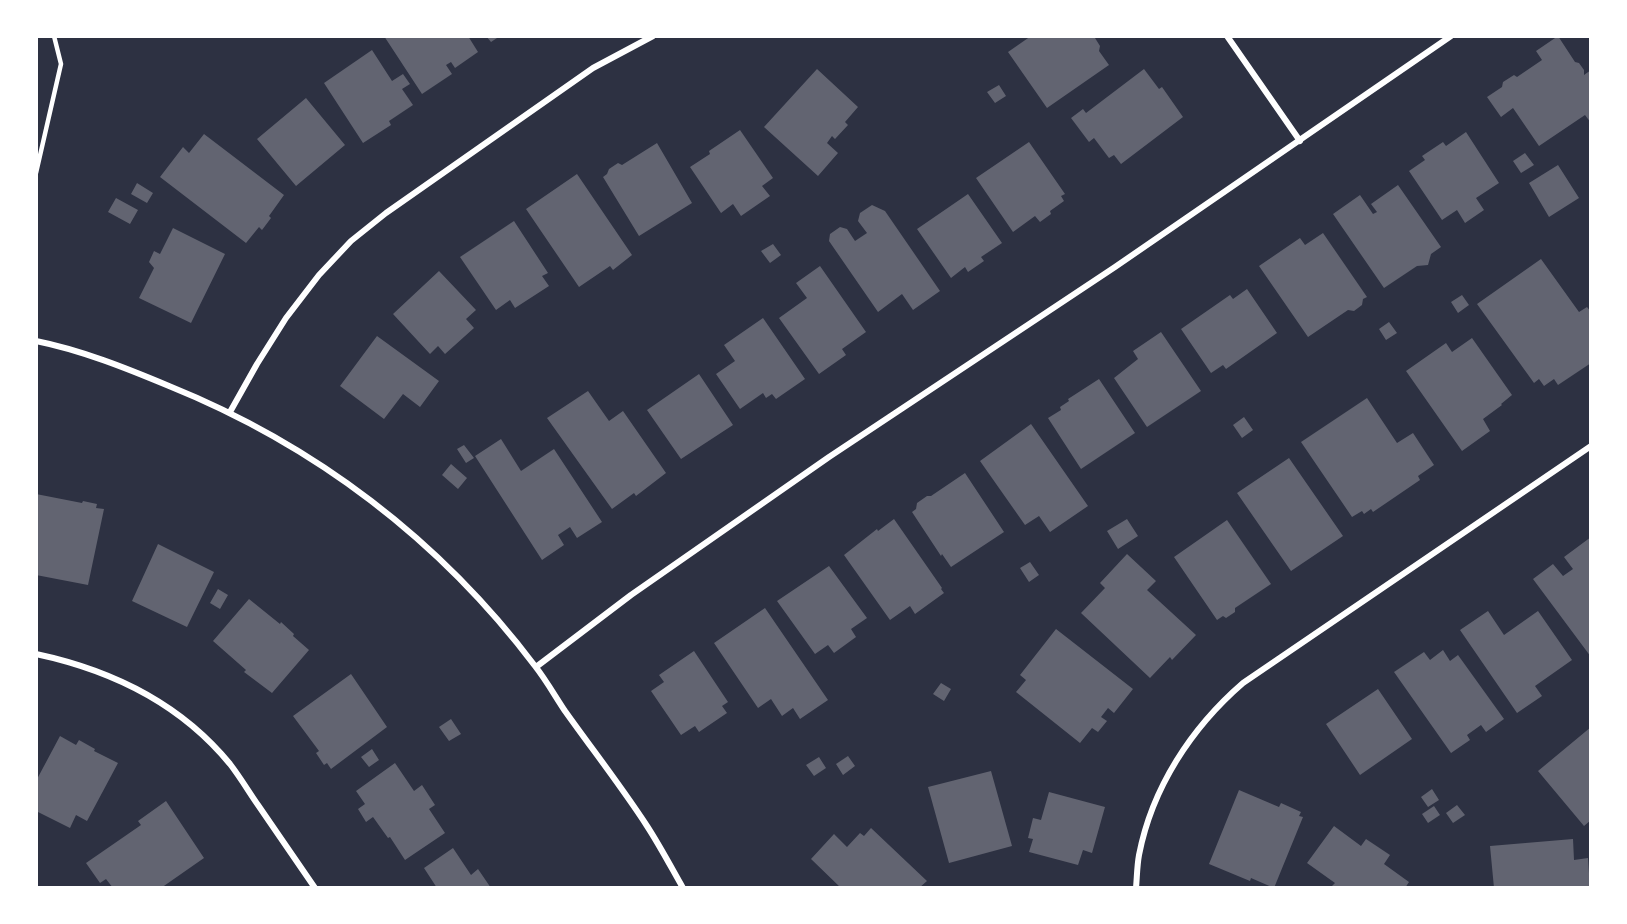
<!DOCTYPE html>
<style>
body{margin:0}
#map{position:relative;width:1627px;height:924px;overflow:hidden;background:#2d3142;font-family:Mulish,sans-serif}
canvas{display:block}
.frame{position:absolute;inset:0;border:38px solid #fff;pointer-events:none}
</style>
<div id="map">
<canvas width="1627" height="924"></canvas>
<div class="frame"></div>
</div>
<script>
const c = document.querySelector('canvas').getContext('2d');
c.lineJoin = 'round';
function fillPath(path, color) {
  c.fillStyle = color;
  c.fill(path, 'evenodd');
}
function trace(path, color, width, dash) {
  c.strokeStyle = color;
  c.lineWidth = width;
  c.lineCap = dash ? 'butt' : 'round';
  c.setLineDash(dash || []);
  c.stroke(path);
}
const building = new Path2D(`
 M 384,36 L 468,36 L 478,52 L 455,68 L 451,62 L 446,65 L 452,74 L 422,94 Z
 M 486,36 L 500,36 L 491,42 Z
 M 1031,36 L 1090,36 L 1095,38 L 1100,46 L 1099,51 L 1109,65 L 1047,108 L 1008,52 Z
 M 1558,36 L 1575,62 L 1579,63 L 1584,70 L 1584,75 L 1591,70 L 1591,123 L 1585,115 L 1539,146 L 1513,108 L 1501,117 L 1487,97 L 1502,87 L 1503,82 L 1514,75 L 1517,77 L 1542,60 L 1536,51 Z
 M 372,50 L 392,81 L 403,74 L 410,84 L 402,89 L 413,105 L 389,121 L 391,125 L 363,143 L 324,83 Z
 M 817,69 L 858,107 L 845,122 L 848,125 L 835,139 L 832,136 L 827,143 L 838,153 L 818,176 L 764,127 Z
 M 1144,69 L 1159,89 L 1162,87 L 1183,117 L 1121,164 L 1114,155 L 1109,158 L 1094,138 L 1089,142 L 1071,118 L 1083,109 L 1086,113 Z
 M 999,85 L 1006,96 L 995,103 L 987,92 Z
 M 306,98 L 345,145 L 296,186 L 257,139 Z
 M 740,130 L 773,178 L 762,186 L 770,196 L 741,216 L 733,204 L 721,213 L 690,167 L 710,154 L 709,151 Z
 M 1466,132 L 1499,183 L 1476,198 L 1484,210 L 1465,223 L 1457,210 L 1442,220 L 1409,171 L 1425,160 L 1422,156 L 1443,142 L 1446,146 Z
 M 204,134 L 284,195 L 269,216 L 271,218 L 262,230 L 259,227 L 246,243 L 160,177 L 183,147 L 189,153 Z
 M 1029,142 L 1065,194 L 1061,196 L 1064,201 L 1050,211 L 1051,214 L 1040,222 L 1035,216 L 1013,232 L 976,178 Z
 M 657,143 L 692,203 L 639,236 L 603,177 L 607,174 L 609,169 L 618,163 L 622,165 Z
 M 1525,153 L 1534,165 L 1521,173 L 1513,161 Z
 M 1558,165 L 1579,198 L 1549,217 L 1529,183 Z
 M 577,174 L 632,255 L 613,270 L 610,266 L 579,287 L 526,209 Z
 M 137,183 L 153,193 L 147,203 L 131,194 Z
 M 1398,185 L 1441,247 L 1431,254 L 1428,265 L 1417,266 L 1384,288 L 1333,214 L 1360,195 L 1373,214 L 1377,212 L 1371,204 Z
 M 968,194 L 1002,243 L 981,257 L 984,261 L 968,272 L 965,267 L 951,278 L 917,229 Z
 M 116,198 L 138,210 L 130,224 L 108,212 Z
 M 872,205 L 885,211 L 940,291 L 913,310 L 902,294 L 878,312 L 829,241 L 830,234 L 840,227 L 847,229 L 855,241 L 867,233 L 858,221 L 860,213 Z
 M 514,221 L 548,273 L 542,276 L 549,286 L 515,308 L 510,300 L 496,310 L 460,257 Z
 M 173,228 L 225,254 L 191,323 L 139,298 L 154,268 L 149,262 L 154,251 L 160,254 Z
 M 1323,233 L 1367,297 L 1363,299 L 1362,305 L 1354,311 L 1348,310 L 1308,337 L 1259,266 L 1300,238 L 1305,245 Z
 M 773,244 L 781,255 L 770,263 L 761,251 Z
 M 1541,259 L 1579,312 L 1587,307 L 1591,312 L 1591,363 L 1558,385 L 1554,379 L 1544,386 L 1539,379 L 1534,383 L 1477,304 Z
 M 820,266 L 866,332 L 842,349 L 846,355 L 819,374 L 779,318 L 807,298 L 796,283 Z
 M 439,271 L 476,310 L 466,319 L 474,328 L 445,354 L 438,346 L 430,354 L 393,314 Z
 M 1247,289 L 1277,333 L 1226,369 L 1223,365 L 1211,373 L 1181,329 L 1230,295 L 1233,299 Z
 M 1462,295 L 1469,305 L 1458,313 L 1451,302 Z
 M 763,318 L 805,379 L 776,399 L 772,394 L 766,398 L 763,393 L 740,409 L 716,374 L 735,361 L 724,345 Z
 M 1389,322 L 1397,333 L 1386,340 L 1379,329 Z
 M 1161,332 L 1201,391 L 1147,427 L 1114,378 L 1138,359 L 1133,351 Z
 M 377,336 L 439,381 L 420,407 L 403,394 L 384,419 L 340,386 Z
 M 1472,338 L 1512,395 L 1501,404 L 1502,405 L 1483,419 L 1490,431 L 1462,451 L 1406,371 L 1446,343 L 1452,352 Z
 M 699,374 L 733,425 L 681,459 L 647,410 Z
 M 1099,379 L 1135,433 L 1081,469 L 1048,418 L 1061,410 L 1060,407 L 1069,401 L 1068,399 Z
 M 588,391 L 609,421 L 623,411 L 666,473 L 636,496 L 634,493 L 612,509 L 547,418 Z
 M 1367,398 L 1397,443 L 1413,433 L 1434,465 L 1418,476 L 1420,480 L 1373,512 L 1371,509 L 1364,514 L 1362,511 L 1352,517 L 1301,442 Z
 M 1244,417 L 1253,430 L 1242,438 L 1233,425 Z
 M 1031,424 L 1088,506 L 1050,532 L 1039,516 L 1025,525 L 980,461 Z
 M 501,439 L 521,471 L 554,449 L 602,522 L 577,538 L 570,527 L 558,535 L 564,545 L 542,560 L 475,456 Z
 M 464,445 L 474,458 L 466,463 L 457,449 Z
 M 1289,458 L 1343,536 L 1291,571 L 1237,493 Z
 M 451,464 L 467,478 L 458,489 L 442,475 Z
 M 965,473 L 1004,532 L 951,567 L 942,554 L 941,556 L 912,512 L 916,509 L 917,503 L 927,496 L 931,496 Z
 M 36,494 L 82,503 L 83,501 L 97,504 L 96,508 L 104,509 L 88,585 L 36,575 Z
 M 894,519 L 942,588 L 941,589 L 944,593 L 915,614 L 910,606 L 890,620 L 844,555 L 877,529 L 878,531 Z
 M 1127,519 L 1138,536 L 1118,549 L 1107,531 Z
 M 1227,520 L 1271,584 L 1235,608 L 1235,612 L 1226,618 L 1223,616 L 1217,620 L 1174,557 Z
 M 1591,537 L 1591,657 L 1533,579 L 1553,564 L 1563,576 L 1573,569 L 1564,557 Z
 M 158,544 L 214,572 L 187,627 L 132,601 Z
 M 1127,554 L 1156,581 L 1147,590 L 1196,635 L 1172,660 L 1170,657 L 1150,678 L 1081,613 L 1105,588 L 1100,583 Z
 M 1030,562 L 1039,575 L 1029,582 L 1020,568 Z
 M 829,566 L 867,618 L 851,629 L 856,637 L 834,653 L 828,645 L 815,654 L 777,601 Z
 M 218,589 L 228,595 L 220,609 L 210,603 Z
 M 249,599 L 280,624 L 281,622 L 294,634 L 293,636 L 309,650 L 272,693 L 244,672 L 246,670 L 213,641 Z
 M 765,608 L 828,700 L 800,719 L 793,708 L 782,716 L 771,699 L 758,708 L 714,643 Z
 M 1488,611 L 1504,635 L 1538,611 L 1572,660 L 1535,686 L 1542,696 L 1517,713 L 1460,630 Z
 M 1056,629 L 1133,689 L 1114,713 L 1108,708 L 1101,717 L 1107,721 L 1098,732 L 1092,728 L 1080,743 L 1016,692 L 1026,680 L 1020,675 Z
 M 1443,650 L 1450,661 L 1458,655 L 1504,719 L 1486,732 L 1481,725 L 1467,735 L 1470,740 L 1451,753 L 1394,672 L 1424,652 L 1430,660 Z
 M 694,651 L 728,702 L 722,706 L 727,713 L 699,732 L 695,726 L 681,735 L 651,691 L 664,682 L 659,675 Z
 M 351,674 L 387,727 L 331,769 L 327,763 L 324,765 L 316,753 L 319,751 L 293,716 Z
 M 941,683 L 951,689 L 944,701 L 933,694 Z
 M 1378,689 L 1412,739 L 1360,775 L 1326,724 Z
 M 451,719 L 461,734 L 449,741 L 439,727 Z
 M 1591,727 L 1591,820 L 1584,826 L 1538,771 Z
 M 60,736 L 76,745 L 79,740 L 95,749 L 94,751 L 118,763 L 87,821 L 76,815 L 70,828 L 36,811 L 36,781 Z
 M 372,749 L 379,760 L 369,767 L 361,757 Z
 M 848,756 L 855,766 L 843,775 L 836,764 Z
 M 819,757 L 826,768 L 814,776 L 806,765 Z
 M 395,763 L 414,791 L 422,785 L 435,805 L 429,809 L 445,833 L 405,860 L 390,837 L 388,838 L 373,817 L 366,822 L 358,809 L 365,804 L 356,791 Z
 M 991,771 L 1012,846 L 949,863 L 928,787 Z
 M 1432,789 L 1439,800 L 1428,807 L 1421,797 Z
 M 1239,790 L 1279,807 L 1281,803 L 1301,812 L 1299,816 L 1303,817 L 1274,888 L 1251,878 L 1250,881 L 1209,864 Z
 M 1049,792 L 1105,807 L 1092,853 L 1083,850 L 1078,865 L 1029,852 L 1033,839 L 1028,838 L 1033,818 L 1041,820 Z
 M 166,801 L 204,858 L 161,888 L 113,888 L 106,879 L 100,883 L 86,863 L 141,825 L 138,821 Z
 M 1457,805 L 1465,815 L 1453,823 L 1446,813 Z
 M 1434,806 L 1440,815 L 1428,823 L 1422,814 Z
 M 1334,826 L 1361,846 L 1366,839 L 1390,855 L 1384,864 L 1409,882 L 1405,888 L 1331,887 L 1335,883 L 1307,863 Z
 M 871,828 L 927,881 L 919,888 L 841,888 L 811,859 L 834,834 L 847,847 L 860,833 L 864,836 Z
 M 1573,839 L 1574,860 L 1588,858 L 1590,888 L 1494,888 L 1490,846 Z
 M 453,848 L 471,875 L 478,869 L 491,888 L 437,888 L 424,868 Z`);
const service = new Path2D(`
 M 36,173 L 61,64 L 54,36`);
const minor = new Path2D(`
 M 1227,36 L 1300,141
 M 36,341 C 81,350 126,368 169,386 C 315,445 440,540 535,666 C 546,680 555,696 565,711 C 592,749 621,786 647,826 C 660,846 671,867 683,888
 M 230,412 L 257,364 L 286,318 L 319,275 L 351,241 L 386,213 L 593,68 L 653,36
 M 36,654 C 111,670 180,703 230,764 C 240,777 249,792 258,805 C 277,833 296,860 315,888
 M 536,667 L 631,595 L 829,457 L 1115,267 L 1451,36
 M 1136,888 C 1137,877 1137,866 1139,855 C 1152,788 1191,728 1243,683 L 1591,446`);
fillPath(building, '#626471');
trace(service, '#fff', 4.5);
trace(minor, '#fff', 6);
</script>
